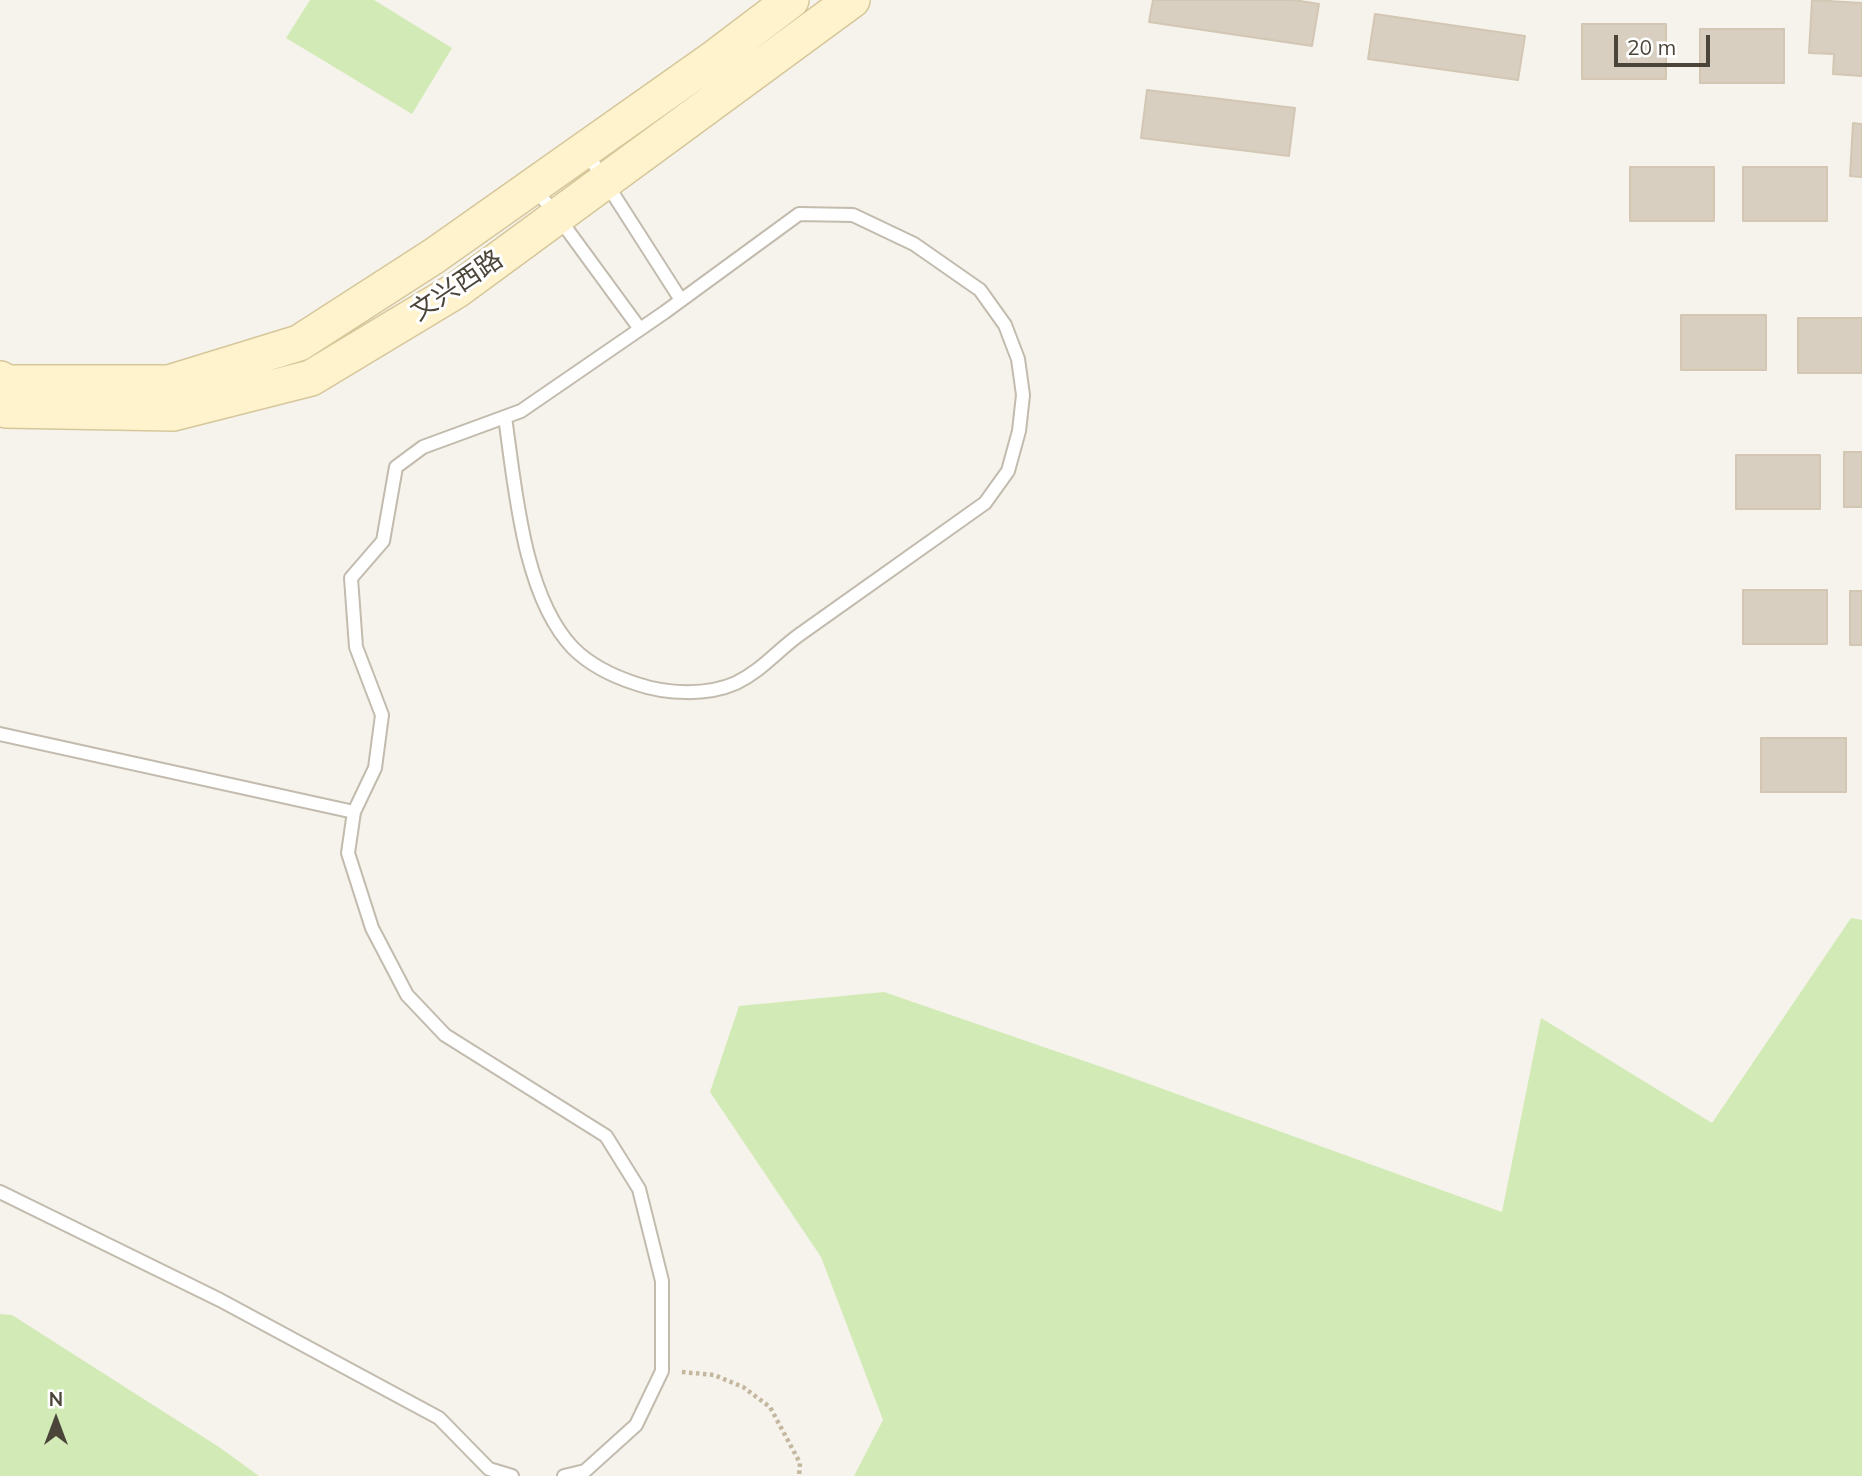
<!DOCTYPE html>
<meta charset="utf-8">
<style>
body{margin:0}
#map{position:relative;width:1862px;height:1476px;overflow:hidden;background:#f6f3ec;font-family:Mulish,sans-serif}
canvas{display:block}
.north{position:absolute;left:21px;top:1385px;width:70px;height:70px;-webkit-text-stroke:5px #fff;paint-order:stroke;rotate:0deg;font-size:19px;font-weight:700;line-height:28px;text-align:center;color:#4b4439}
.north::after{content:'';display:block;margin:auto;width:24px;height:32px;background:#4b4439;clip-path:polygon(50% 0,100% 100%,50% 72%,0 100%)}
.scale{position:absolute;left:1614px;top:35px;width:96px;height:32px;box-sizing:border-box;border:4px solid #4b4439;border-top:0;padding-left:9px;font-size:21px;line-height:24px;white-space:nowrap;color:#4b4439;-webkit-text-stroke:5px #fff;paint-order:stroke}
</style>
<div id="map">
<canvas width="1862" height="1476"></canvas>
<div class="north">N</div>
<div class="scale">20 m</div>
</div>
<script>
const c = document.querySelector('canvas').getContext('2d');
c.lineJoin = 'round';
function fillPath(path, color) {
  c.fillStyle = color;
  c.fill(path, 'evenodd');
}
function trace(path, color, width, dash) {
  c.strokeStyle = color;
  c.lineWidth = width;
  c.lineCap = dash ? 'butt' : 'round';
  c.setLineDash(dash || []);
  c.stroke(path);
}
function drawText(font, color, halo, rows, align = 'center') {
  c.font = font + ' Mulish,"Noto Sans SC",sans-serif';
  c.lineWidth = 6;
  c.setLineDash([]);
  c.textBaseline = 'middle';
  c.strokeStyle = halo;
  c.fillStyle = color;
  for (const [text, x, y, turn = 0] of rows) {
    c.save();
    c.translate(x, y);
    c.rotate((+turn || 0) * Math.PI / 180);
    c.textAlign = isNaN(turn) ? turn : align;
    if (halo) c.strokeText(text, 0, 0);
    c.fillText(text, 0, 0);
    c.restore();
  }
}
const green = new Path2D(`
 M 310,0 L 374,0 L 452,48 L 412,114 L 286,38 Z
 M 1851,918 L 1862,920 L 1862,1476 L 854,1476 L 883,1420 L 821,1257 L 710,1092 L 739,1006 L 884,992 L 1119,1073 L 1502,1212 L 1541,1018 L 1712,1123 Z
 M 0,1314 L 12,1315 L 219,1447 L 259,1476 L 0,1476 Z`);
const building = new Path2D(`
 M 1153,0 L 1294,0 L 1319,4 L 1312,46 L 1149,22 Z
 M 1812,0 L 1862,3 L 1862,76 L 1833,74 L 1834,54 L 1809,53 Z
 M 1375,14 L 1525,36 L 1518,80 L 1368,59 Z
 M 1582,24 L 1666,24 L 1666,79 L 1582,79 Z
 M 1700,29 L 1784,29 L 1784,83 L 1700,83 Z
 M 1147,90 L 1295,108 L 1289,156 L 1141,138 Z
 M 1853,123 L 1862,124 L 1862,177 L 1850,176 Z
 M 1630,167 L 1714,167 L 1714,221 L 1630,221 Z
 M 1743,167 L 1827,167 L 1827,221 L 1743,221 Z
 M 1681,315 L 1766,315 L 1766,370 L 1681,370 Z
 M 1798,318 L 1862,318 L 1862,373 L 1798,373 Z
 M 1844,452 L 1862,452 L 1862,507 L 1844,507 Z
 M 1736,455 L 1820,455 L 1820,509 L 1736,509 Z
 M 1743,590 L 1827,590 L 1827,644 L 1743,644 Z
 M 1850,591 L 1862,591 L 1862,645 L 1850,645 Z
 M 1761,738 L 1846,738 L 1846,792 L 1761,792 Z`);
const path = new Path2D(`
 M 682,1372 L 714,1375 L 743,1387 L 770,1407 L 800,1463 L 799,1476`);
const service = new Path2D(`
 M 585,150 L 681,300
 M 535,189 L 558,217 L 640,329
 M 505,417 C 515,486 523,596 573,648 C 590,665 615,677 637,684 C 666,694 707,696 736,683 C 761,671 777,651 799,635 C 861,591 923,547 985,503 L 1008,471 L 1019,431 L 1023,395 L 1018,359 L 1005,325 L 980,290 L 914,244 L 853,215 L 799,214 L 665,312 L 521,411 L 423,447 L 396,467 L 383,541 L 351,578 L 356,647 L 382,715 L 375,768 L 354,812 L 348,853 L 372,928 L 407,995 L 445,1035 L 606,1136 L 639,1189 L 662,1281 L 662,1371 L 636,1425 L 585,1471 L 564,1476
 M 0,734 L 354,812
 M 0,1192 L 220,1300 L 439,1418 L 489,1469 L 512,1476`);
const secondary = new Path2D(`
 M 0,379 L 8,383 L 169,383 L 299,343 L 434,256 L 716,57 L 791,0
 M 0,408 L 6,410 L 173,413 L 311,378 L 457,290 L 852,0`);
const streetNames = [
 ["文兴西路",457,286,-34]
];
fillPath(green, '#d2eab5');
fillPath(building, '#d8cfc1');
trace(building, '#d3c7b4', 2);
trace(service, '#c2bbae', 16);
trace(secondary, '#d6c79b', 38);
trace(path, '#c4b79f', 4.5, [3.5, 3.5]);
trace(service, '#fff', 12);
trace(secondary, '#fff3cd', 35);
drawText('26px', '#4b4439', '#fff', streetNames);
</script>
